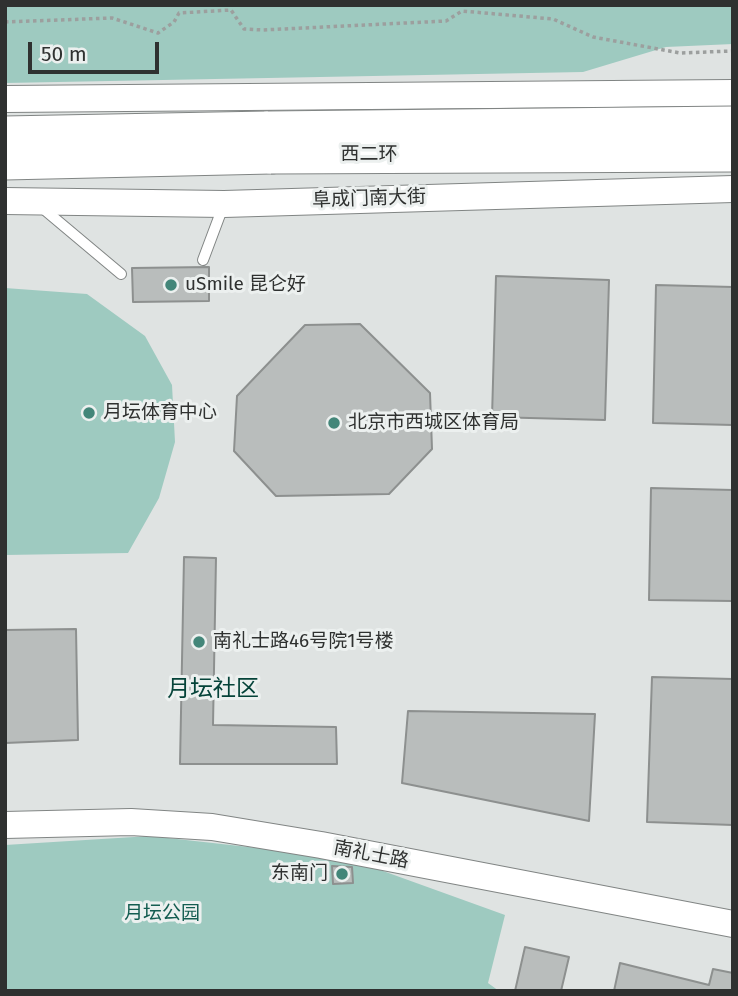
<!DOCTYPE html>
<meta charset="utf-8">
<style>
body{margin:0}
#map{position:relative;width:738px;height:996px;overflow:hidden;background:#dfe3e2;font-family:"Fira Sans",sans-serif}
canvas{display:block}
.frame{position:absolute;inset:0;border:7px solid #2f3130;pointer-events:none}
.scale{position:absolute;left:28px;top:42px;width:131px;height:32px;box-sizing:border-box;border:4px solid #2f3130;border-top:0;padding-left:9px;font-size:21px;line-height:24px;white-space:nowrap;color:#2f3130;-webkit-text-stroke:5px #ecf0ef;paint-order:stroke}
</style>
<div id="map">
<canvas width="738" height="996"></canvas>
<div class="frame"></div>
<div class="scale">50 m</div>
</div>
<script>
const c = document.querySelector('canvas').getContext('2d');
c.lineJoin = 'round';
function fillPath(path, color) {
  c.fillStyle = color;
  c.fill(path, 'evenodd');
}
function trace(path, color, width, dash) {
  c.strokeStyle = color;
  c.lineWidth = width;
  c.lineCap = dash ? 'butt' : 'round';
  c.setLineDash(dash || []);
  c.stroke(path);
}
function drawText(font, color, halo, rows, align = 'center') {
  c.font = font + ' "Fira Sans","Noto Sans SC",sans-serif';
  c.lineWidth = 6;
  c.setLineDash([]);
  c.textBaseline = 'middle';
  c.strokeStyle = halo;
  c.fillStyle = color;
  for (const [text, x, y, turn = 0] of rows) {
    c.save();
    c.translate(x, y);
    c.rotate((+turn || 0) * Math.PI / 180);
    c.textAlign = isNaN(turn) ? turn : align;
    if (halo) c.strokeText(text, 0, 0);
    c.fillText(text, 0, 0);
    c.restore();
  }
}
const green = new Path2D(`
 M 5,5 L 733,5 L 733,44 L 666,47 L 583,72 L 5,83 Z
 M 5,288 L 87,294 L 145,336 L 172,385 L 175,442 L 159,498 L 128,553 L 5,555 Z
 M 150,836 L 347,858 L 505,915 L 488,983 L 499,991 L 5,991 L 5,845 Z`);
const building = new Path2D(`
 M 209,267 L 209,301 L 133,302 L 132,268 Z
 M 496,276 L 609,280 L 605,420 L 492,417 Z
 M 656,285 L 733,287 L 733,425 L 653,423 Z
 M 360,324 L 430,393 L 432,449 L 389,494 L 276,496 L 234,451 L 237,396 L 305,325 Z
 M 651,488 L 733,490 L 733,601 L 649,600 Z
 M 184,557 L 216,558 L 213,725 L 336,727 L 337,764 L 180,764 Z
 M 76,629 L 78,740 L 5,743 L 5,630 Z
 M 652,677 L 733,679 L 733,825 L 647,822 Z
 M 408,711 L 595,714 L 589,821 L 402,783 Z
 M 332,866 L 352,867 L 353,883 L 333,884 Z
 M 525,947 L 569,957 L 561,991 L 515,991 Z
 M 620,963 L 709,985 L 713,969 L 733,973 L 733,991 L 614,991 Z`);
const path = new Path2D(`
 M 5,22 L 112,18 L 158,33 L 174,22 L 179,13 L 231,10 L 244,29 L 263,30 L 446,21 L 462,11 L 553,19 L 593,37 L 680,53 L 733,51`);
const service = new Path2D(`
 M 40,206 L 121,274
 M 203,260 L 224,204`);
const tertiary = new Path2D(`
 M 5,99 L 733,93
 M 5,201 L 224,204 L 733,189
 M 5,825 L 131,822 L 212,827 L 321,845 L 733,924`);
const trunk = new Path2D(`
 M 5,134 L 268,129
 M 5,162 L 271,156`);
const trunkBridge = new Path2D(`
 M 268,129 L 733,124
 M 271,156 L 733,154`);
const markers = [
 [171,285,7,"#438679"],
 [89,413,7,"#438679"],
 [334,423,7,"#438679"],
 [199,642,7,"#438679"],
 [342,874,7,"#438679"]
];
const streetNames = [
 ["西二环",369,155],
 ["阜成门南大街",369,199,-2],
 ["南礼士路",371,855,11]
];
const poiNames = [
 ["uSmile 昆仑好",185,285],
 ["月坛体育中心",103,413],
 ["北京市西城区体育局",348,423],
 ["南礼士路46号院1号楼",213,642],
 ["东南门",328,874,"right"]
];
const parkNames = [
 ["月坛公园",162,914]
];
const quarterNames = [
 ["月坛社区",213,690]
];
fillPath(green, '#9ecac0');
fillPath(building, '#b9bdbc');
trace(building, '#8d908f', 2);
trace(service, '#818584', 12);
trace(tertiary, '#818584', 28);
trace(trunk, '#818584', 37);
trace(path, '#9c9f9e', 3.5, [3.5, 3.5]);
trace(service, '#fff', 10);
trace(tertiary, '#fff', 26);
trace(trunk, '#fff', 35);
trace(trunkBridge, '#818584', 37, []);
trace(trunkBridge, '#fff', 35);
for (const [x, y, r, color] of markers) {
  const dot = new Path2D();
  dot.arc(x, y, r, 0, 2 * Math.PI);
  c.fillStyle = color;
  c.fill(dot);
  trace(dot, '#ecf0ef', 2.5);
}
drawText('19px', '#2f3130', '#ecf0ef', streetNames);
drawText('19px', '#2f3130', '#ecf0ef', poiNames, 'left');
drawText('19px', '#145d51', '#ecf0ef', parkNames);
drawText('23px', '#054339', '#ecf0ef', quarterNames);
</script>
